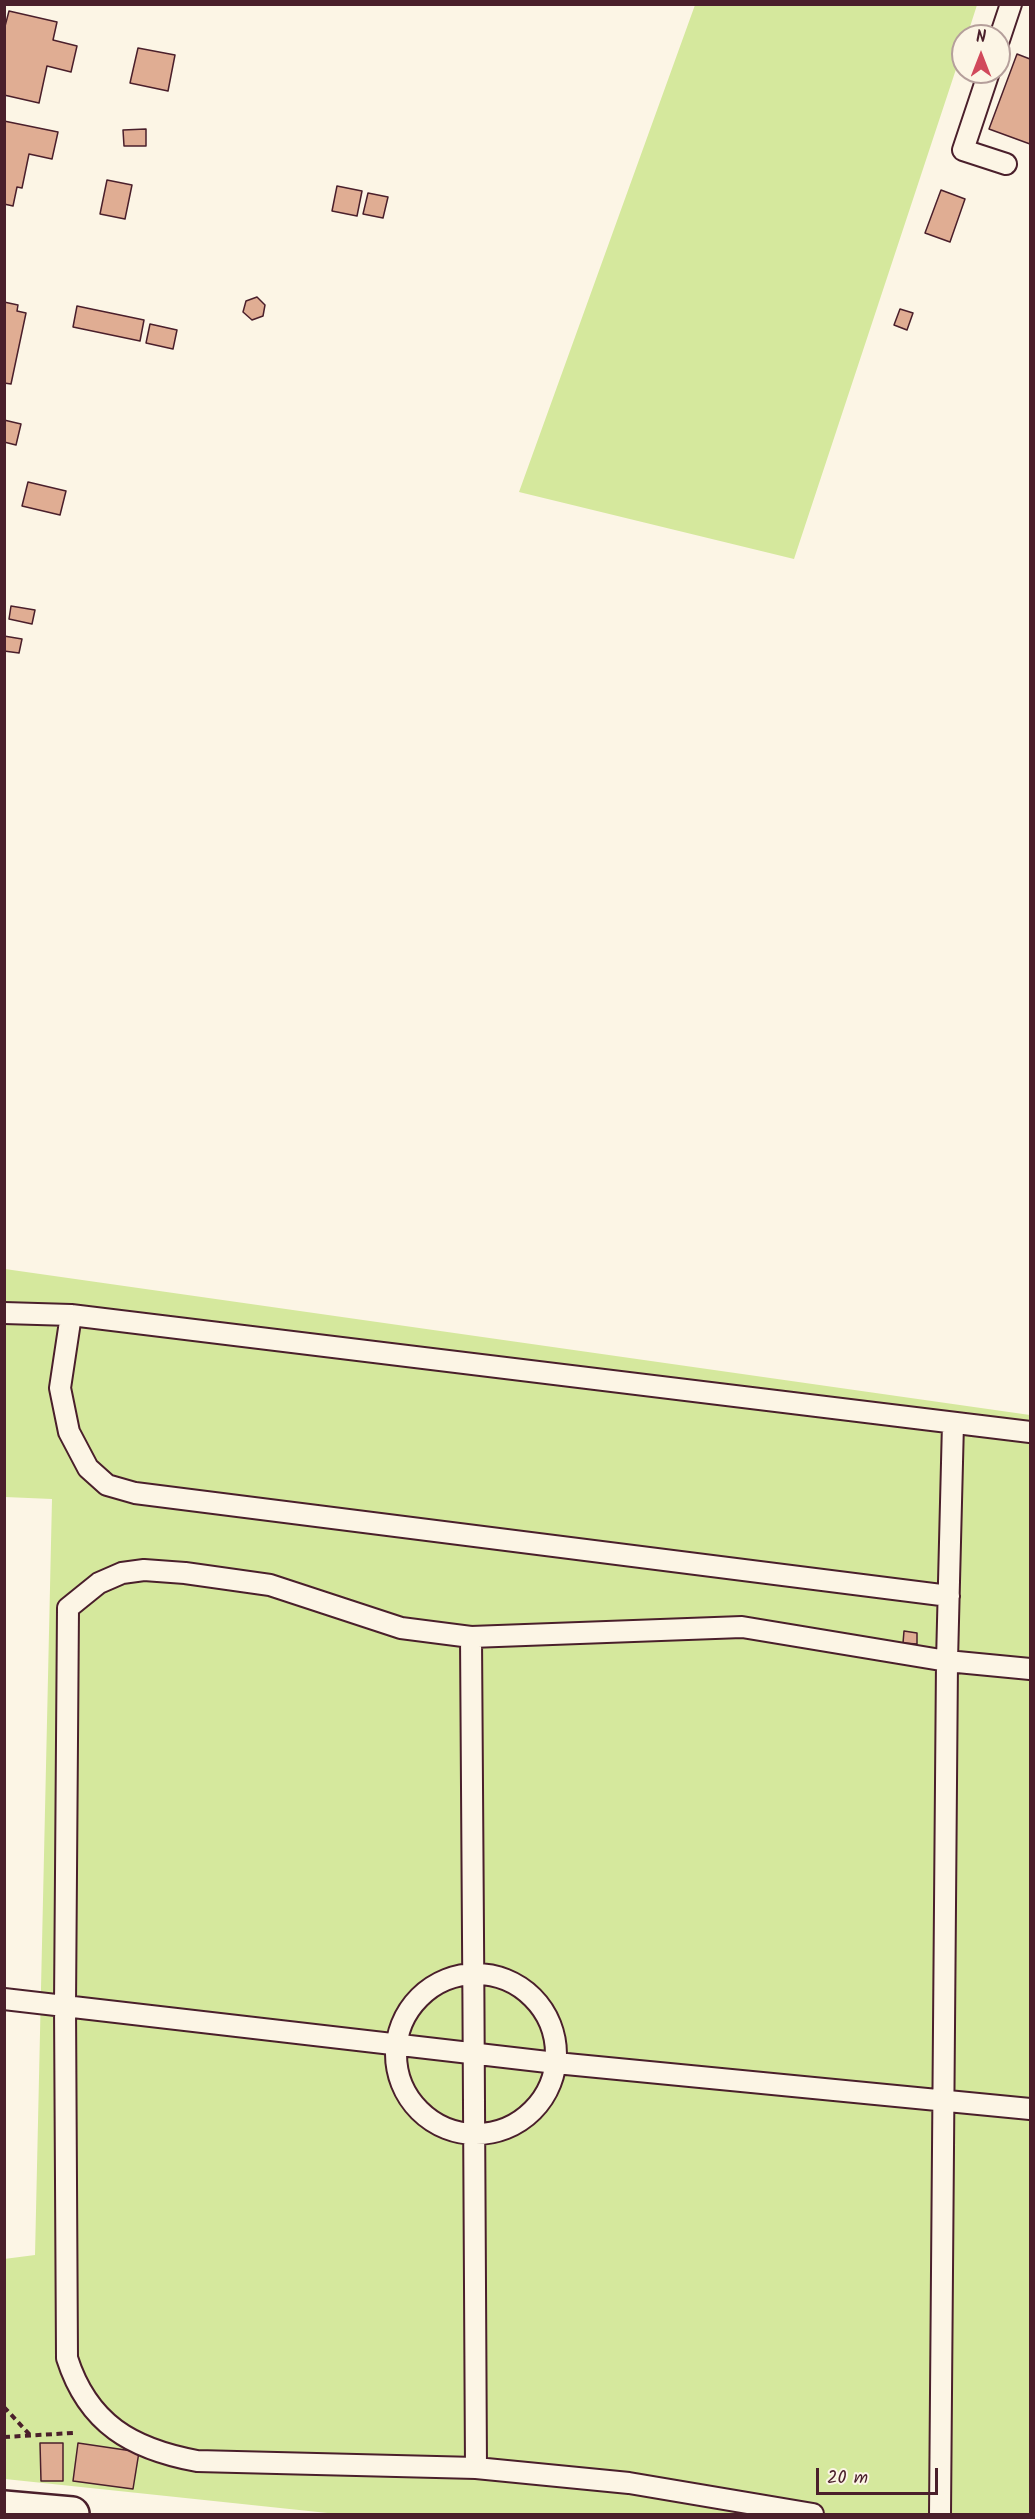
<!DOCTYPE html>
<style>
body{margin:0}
#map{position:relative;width:1035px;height:2519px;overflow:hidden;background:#fcf5e5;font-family:Kalam,sans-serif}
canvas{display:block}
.frame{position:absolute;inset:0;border:6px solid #4a1f2b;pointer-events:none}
.north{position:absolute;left:951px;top:24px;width:60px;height:60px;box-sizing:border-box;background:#fcf5e5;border:2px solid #b59f9b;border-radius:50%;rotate:0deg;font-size:16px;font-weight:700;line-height:24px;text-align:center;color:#4a1f2b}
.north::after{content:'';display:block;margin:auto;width:21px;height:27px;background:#d1495b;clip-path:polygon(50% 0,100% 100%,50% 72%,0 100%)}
.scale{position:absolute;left:816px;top:2468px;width:122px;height:27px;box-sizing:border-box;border:3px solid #4a1f2b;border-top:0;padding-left:8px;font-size:18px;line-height:21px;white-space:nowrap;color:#4a1f2b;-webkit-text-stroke:4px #fcf5e5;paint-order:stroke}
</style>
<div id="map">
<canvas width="1035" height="2519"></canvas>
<div class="frame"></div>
<div class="north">N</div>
<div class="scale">20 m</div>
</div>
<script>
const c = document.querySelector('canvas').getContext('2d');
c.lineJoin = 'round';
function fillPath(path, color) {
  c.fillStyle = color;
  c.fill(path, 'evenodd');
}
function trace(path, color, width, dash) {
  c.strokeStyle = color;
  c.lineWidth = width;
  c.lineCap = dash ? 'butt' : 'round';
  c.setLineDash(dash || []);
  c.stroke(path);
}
const green = new Path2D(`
 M 695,5 L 977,5 L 967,36 L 963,36 L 963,48 L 794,559 L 519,492 Z
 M 5,1269 L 1030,1415 L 1030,2514 L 337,2514 L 5,2479 L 4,2259 L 35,2255 L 52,1499 L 5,1497 Z`);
const building = new Path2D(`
 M 9,11 L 57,22 L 53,40 L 77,46 L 71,72 L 47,66 L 39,103 L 4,95 L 4,30 Z
 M 138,48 L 175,55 L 168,91 L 130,83 Z
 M 1017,54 L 1030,59 L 1030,144 L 989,129 Z
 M 4,121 L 58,132 L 52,159 L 29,154 L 22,188 L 17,187 L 13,206 L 4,204 Z
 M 146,129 L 146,146 L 124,146 L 123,130 Z
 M 107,180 L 132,185 L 125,219 L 100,214 Z
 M 337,186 L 362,191 L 357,216 L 332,211 Z
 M 941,190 L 965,199 L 950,242 L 925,233 Z
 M 368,193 L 388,197 L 383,218 L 363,214 Z
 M 257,297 L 265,305 L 263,316 L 252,320 L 243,312 L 246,301 Z
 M 4,302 L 18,305 L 17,311 L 26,313 L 11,384 L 4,383 Z
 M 77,306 L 144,320 L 140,341 L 73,327 Z
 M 900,309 L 913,313 L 907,330 L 894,325 Z
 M 150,324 L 177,330 L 173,349 L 146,343 Z
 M 4,420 L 21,424 L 16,445 L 4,442 Z
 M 28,482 L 66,491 L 60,515 L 22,506 Z
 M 11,606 L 35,610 L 32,624 L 9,619 Z
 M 4,636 L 22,639 L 19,653 L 4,651 Z
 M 904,1631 L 917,1633 L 917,1644 L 903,1643 Z
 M 40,2443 L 63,2443 L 63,2481 L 41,2481 Z
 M 78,2443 L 139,2452 L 133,2489 L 73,2481 Z`);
const path = new Path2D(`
 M 4,2407 L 30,2435
 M 4,2437 L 73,2433`);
const lane = new Path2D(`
 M 999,40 L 1011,4
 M 989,72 L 963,150 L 1006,164
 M 4,1313 L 71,1315 L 1030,1432
 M 71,1315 L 60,1388 L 69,1432 L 88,1468 L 107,1485 L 135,1493 L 949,1596
 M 471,1637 L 401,1628 L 270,1585 L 185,1573 L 144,1570 L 122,1573 L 99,1583 L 68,1608 L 65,2005 L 67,2358 C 88,2424 132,2449 197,2461 L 476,2468 L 629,2483 L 813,2514
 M396 2054a80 80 0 1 1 160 0a80 80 0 1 1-160 0Z
 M 4,1999 L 556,2063 L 1030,2109
 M 476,2468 C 476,2191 472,1914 471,1637 L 742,1627 L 947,1661 L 1030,1669
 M 940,2514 L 947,1661 L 953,1423`);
const street = new Path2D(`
 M 4,2508 L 72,2514`);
fillPath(green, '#d5e89d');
fillPath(building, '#e0ad93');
trace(building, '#4a1f2b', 1.5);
trace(lane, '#4a1f2b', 24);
trace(street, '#4a1f2b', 38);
trace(path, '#4a1f2b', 4, [6, 4.5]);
trace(lane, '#fcf5e5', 20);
trace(street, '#fcf5e5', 33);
</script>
